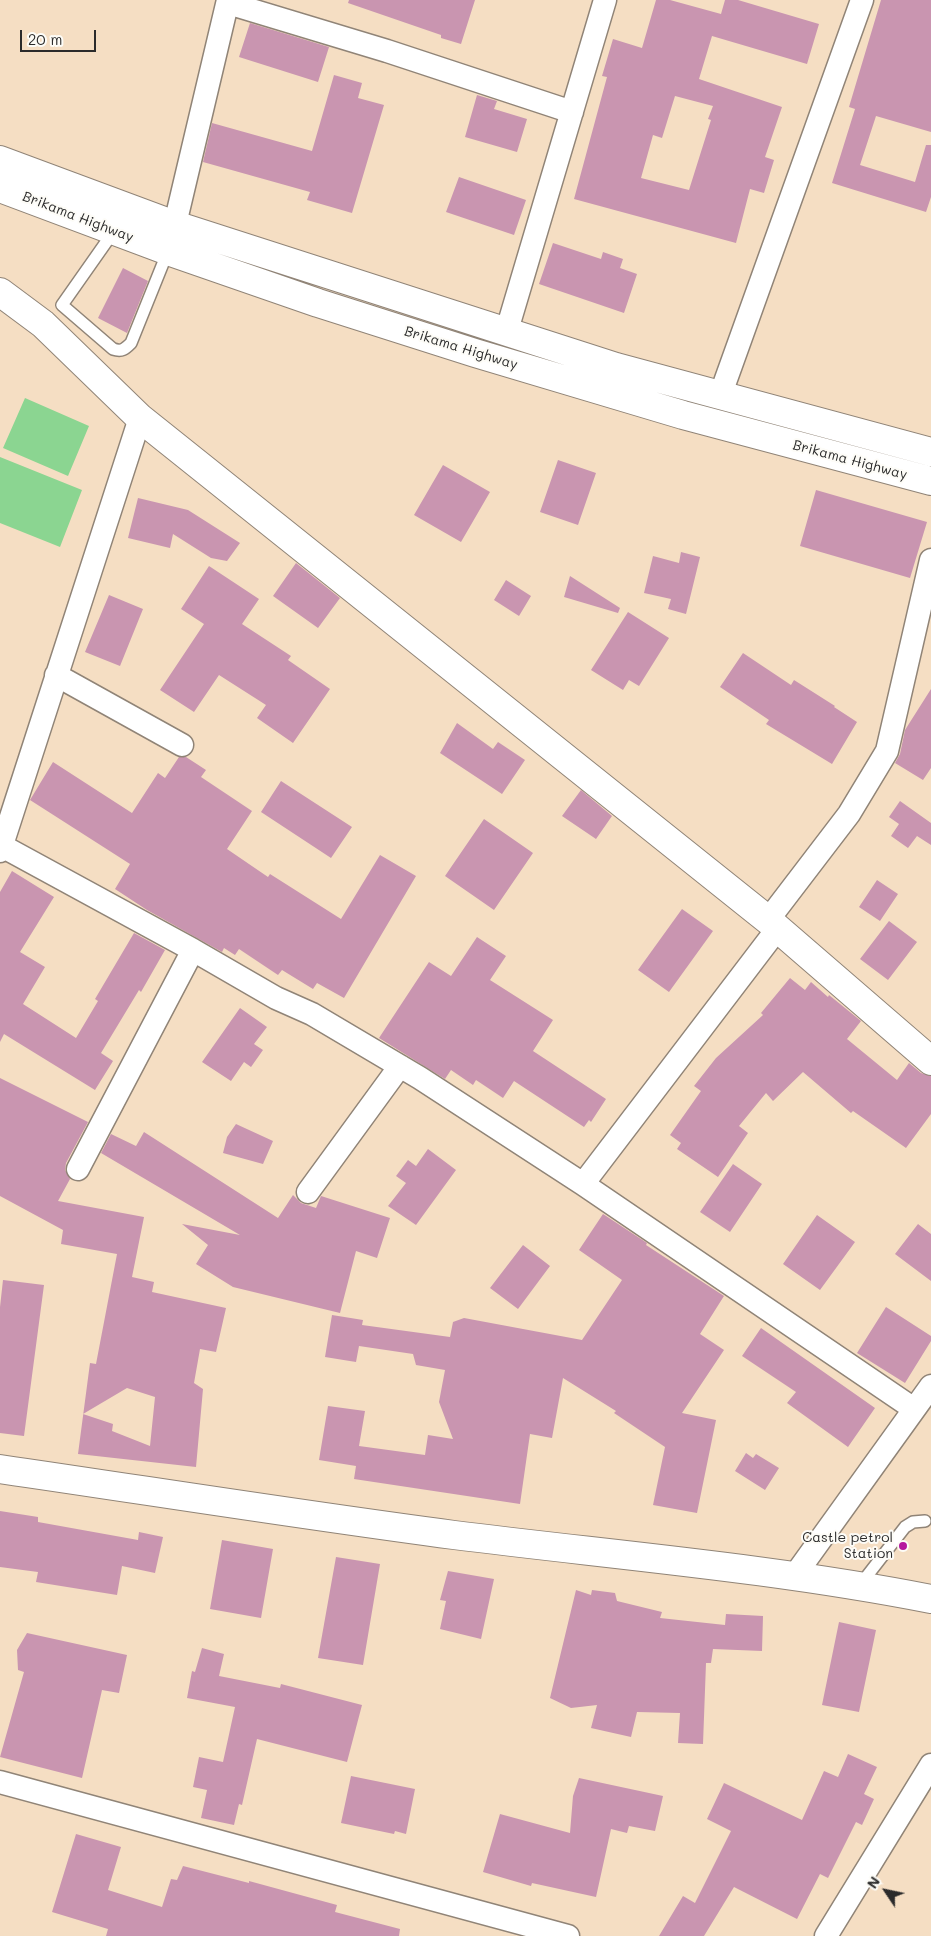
<!DOCTYPE html>
<style>
body{margin:0}
#map{position:relative;width:931px;height:1936px;overflow:hidden;background:#f5dec3;font-family:Mali,sans-serif}
canvas{display:block}
.north{position:absolute;left:861px;top:1866px;width:50px;height:50px;-webkit-text-stroke:4px #fdfcf7;paint-order:stroke;rotate:304deg;font-size:14px;font-weight:700;line-height:20px;text-align:center;color:#2b2b2b}
.north::after{content:'';display:block;margin:auto;width:18px;height:22px;background:#2b2b2b;clip-path:polygon(50% 0,100% 100%,50% 72%,0 100%)}
.scale{position:absolute;left:20px;top:30px;width:76px;height:22px;box-sizing:border-box;border:2px solid #2b2b2b;border-top:0;padding-left:6px;font-size:15px;line-height:18px;white-space:nowrap;color:#2b2b2b;-webkit-text-stroke:4px #fdfcf7;paint-order:stroke}
</style>
<div id="map">
<canvas width="931" height="1936"></canvas>
<div class="north">N</div>
<div class="scale">20 m</div>
</div>
<script>
const c = document.querySelector('canvas').getContext('2d');
c.lineJoin = 'round';
function fillPath(path, color) {
  c.fillStyle = color;
  c.fill(path, 'evenodd');
}
function trace(path, color, width, dash) {
  c.strokeStyle = color;
  c.lineWidth = width;
  c.lineCap = dash ? 'butt' : 'round';
  c.setLineDash(dash || []);
  c.stroke(path);
}
function drawText(font, color, halo, rows, align = 'center') {
  c.font = font + ' Mali,sans-serif';
  c.lineWidth = 4;
  c.setLineDash([]);
  c.textBaseline = 'middle';
  c.strokeStyle = halo;
  c.fillStyle = color;
  for (const [text, x, y, turn = 0] of rows) {
    c.save();
    c.translate(x, y);
    c.rotate((+turn || 0) * Math.PI / 180);
    c.textAlign = isNaN(turn) ? turn : align;
    if (halo) c.strokeText(text, 0, 0);
    c.fillText(text, 0, 0);
    c.restore();
  }
}
const green = new Path2D(`
 M 25,398 L 89,426 L 68,476 L 3,448 Z
 M 0,457 L 82,490 L 60,547 L 0,523 Z`);
const building = new Path2D(`
 M 349,0 L 475,0 L 461,44 L 441,38 L 441,35 L 348,3 Z
 M 656,0 L 670,0 L 721,14 L 725,0 L 738,0 L 819,24 L 807,64 L 712,36 L 699,79 L 782,107 L 765,157 L 774,160 L 764,193 L 750,189 L 736,243 L 574,199 L 607,77 L 602,76 L 613,39 L 642,48 ZM 675,96 L 713,106 L 708,119 L 711,120 L 689,190 L 641,178 L 653,135 L 662,138 Z
 M 881,0 L 931,0 L 931,132 L 876,116 L 860,165 L 915,182 L 926,145 L 931,145 L 931,197 L 926,212 L 832,183 L 855,109 L 849,107 Z
 M 250,23 L 329,47 L 318,82 L 239,57 Z
 M 334,75 L 362,83 L 358,98 L 384,105 L 352,213 L 307,200 L 310,192 L 203,162 L 212,123 L 312,151 Z
 M 477,95 L 497,101 L 494,109 L 527,119 L 517,152 L 465,137 Z
 M 459,177 L 526,200 L 514,235 L 446,212 Z
 M 553,243 L 601,259 L 603,252 L 623,259 L 620,268 L 637,274 L 624,313 L 539,284 Z
 M 123,268 L 148,281 L 127,333 L 98,318 Z
 M 558,460 L 596,473 L 578,525 L 540,512 Z
 M 443,465 L 490,492 L 461,542 L 414,515 Z
 M 816,490 L 927,522 L 910,578 L 800,546 Z
 M 138,498 L 188,510 L 240,543 L 227,561 L 211,558 L 173,534 L 170,548 L 128,538 Z
 M 681,552 L 700,557 L 686,614 L 668,609 L 671,599 L 644,593 L 653,556 L 679,563 Z
 M 296,563 L 340,598 L 318,628 L 273,596 Z
 M 209,566 L 259,599 L 242,624 L 291,656 L 288,660 L 330,689 L 293,743 L 257,718 L 266,705 L 219,675 L 194,712 L 160,690 L 204,624 L 181,609 Z
 M 570,576 L 620,608 L 618,613 L 564,597 Z
 M 506,580 L 531,596 L 519,616 L 494,600 Z
 M 109,595 L 143,609 L 120,666 L 85,652 Z
 M 628,612 L 669,638 L 639,686 L 629,680 L 623,690 L 591,670 Z
 M 743,653 L 791,685 L 794,680 L 835,706 L 834,707 L 857,722 L 832,764 L 766,724 L 769,720 L 720,687 Z
 M 931,689 L 931,768 L 923,780 L 895,763 L 900,754 L 905,730 Z
 M 457,723 L 493,749 L 498,742 L 525,760 L 502,794 L 440,753 Z
 M 179,757 L 186,757 L 206,770 L 201,777 L 252,811 L 227,849 L 268,877 L 270,874 L 341,919 L 380,855 L 416,876 L 344,998 L 317,983 L 313,989 L 282,970 L 278,975 L 239,949 L 235,955 L 224,948 L 222,952 L 147,910 L 115,889 L 130,864 L 30,800 L 53,762 L 132,813 L 158,773 L 165,778 Z
 M 281,781 L 352,827 L 331,858 L 261,812 Z
 M 581,790 L 612,816 L 596,839 L 562,816 Z
 M 900,801 L 931,823 L 931,845 L 917,836 L 908,848 L 891,836 L 899,824 L 889,817 Z
 M 484,819 L 533,853 L 494,910 L 445,876 Z
 M 12,871 L 54,897 L 20,952 L 45,967 L 23,1004 L 76,1038 L 98,1001 L 95,999 L 134,933 L 165,950 L 141,992 L 139,990 L 101,1053 L 113,1061 L 95,1090 L 4,1034 L 0,1042 L 0,892 Z
 M 877,880 L 898,894 L 880,921 L 859,907 Z
 M 682,909 L 713,931 L 669,992 L 638,970 Z
 M 889,921 L 917,942 L 888,980 L 860,959 Z
 M 477,937 L 506,956 L 490,980 L 553,1020 L 533,1051 L 606,1099 L 591,1122 L 589,1120 L 584,1127 L 514,1081 L 503,1098 L 476,1080 L 473,1085 L 451,1070 L 445,1079 L 379,1038 L 429,962 L 451,976 Z
 M 790,978 L 805,990 L 811,982 L 828,997 L 829,995 L 861,1021 L 847,1039 L 897,1080 L 909,1063 L 921,1073 L 931,1076 L 931,1114 L 906,1148 L 853,1111 L 851,1113 L 803,1072 L 773,1101 L 766,1093 L 739,1126 L 748,1133 L 718,1177 L 677,1149 L 681,1143 L 670,1135 L 701,1091 L 694,1086 L 716,1058 L 763,1015 L 761,1013 Z
 M 240,1008 L 267,1027 L 254,1044 L 263,1050 L 251,1067 L 244,1062 L 231,1081 L 202,1062 Z
 M 0,1078 L 88,1122 L 66,1163 L 65,1170 L 70,1179 L 58,1201 L 144,1217 L 132,1277 L 154,1282 L 152,1292 L 226,1308 L 216,1352 L 200,1349 L 194,1383 L 203,1389 L 196,1467 L 78,1454 L 90,1363 L 96,1364 L 117,1254 L 61,1244 L 63,1230 L 0,1196 ZM 127,1388 L 155,1397 L 150,1446 L 112,1431 L 113,1424 L 83,1414 Z
 M 236,1124 L 273,1141 L 263,1164 L 223,1153 L 227,1137 Z
 M 144,1132 L 278,1218 L 293,1195 L 301,1203 L 316,1208 L 321,1196 L 390,1218 L 377,1258 L 356,1251 L 340,1313 L 233,1287 L 196,1264 L 208,1245 L 182,1224 L 240,1235 L 101,1153 L 111,1134 L 136,1146 Z
 M 428,1149 L 456,1170 L 416,1225 L 388,1206 L 406,1183 L 396,1176 L 408,1160 L 416,1166 Z
 M 733,1164 L 762,1184 L 730,1232 L 700,1212 Z
 M 603,1214 L 647,1243 L 646,1245 L 724,1296 L 700,1334 L 724,1350 L 682,1413 L 716,1420 L 697,1513 L 653,1505 L 665,1447 L 614,1413 L 616,1411 L 563,1378 L 552,1438 L 530,1434 L 520,1504 L 354,1479 L 356,1466 L 319,1460 L 328,1406 L 365,1411 L 359,1446 L 425,1455 L 428,1435 L 453,1439 L 439,1402 L 445,1370 L 416,1365 L 413,1354 L 359,1346 L 356,1362 L 325,1357 L 332,1315 L 363,1320 L 362,1325 L 450,1337 L 453,1322 L 464,1318 L 582,1340 L 622,1280 L 579,1250 Z
 M 817,1215 L 855,1242 L 820,1290 L 783,1264 Z
 M 918,1224 L 931,1234 L 931,1281 L 895,1254 Z
 M 523,1245 L 550,1266 L 518,1309 L 490,1288 Z
 M 3,1280 L 44,1285 L 24,1436 L 0,1433 L 0,1307 Z
 M 886,1307 L 931,1336 L 931,1341 L 905,1383 L 857,1353 Z
 M 761,1328 L 875,1408 L 848,1447 L 787,1403 L 796,1392 L 742,1356 Z
 M 746,1453 L 753,1458 L 756,1454 L 779,1468 L 765,1490 L 735,1471 Z
 M 0,1511 L 38,1517 L 38,1522 L 138,1540 L 139,1532 L 163,1537 L 155,1573 L 122,1566 L 117,1595 L 36,1582 L 38,1572 L 0,1567 Z
 M 222,1540 L 273,1549 L 261,1618 L 210,1609 Z
 M 336,1557 L 380,1564 L 363,1665 L 318,1658 Z
 M 448,1571 L 494,1579 L 481,1639 L 440,1629 L 446,1601 L 440,1600 Z
 M 576,1590 L 591,1595 L 592,1590 L 615,1593 L 617,1601 L 662,1612 L 660,1618 L 725,1625 L 726,1614 L 763,1616 L 762,1651 L 713,1649 L 711,1663 L 706,1663 L 703,1744 L 678,1743 L 680,1713 L 637,1712 L 631,1737 L 591,1728 L 597,1705 L 571,1708 L 550,1698 Z
 M 839,1622 L 876,1630 L 859,1712 L 822,1705 Z
 M 27,1633 L 127,1655 L 119,1693 L 102,1690 L 82,1778 L 0,1757 L 24,1672 L 18,1670 L 17,1650 Z
 M 202,1648 L 224,1654 L 219,1676 L 280,1688 L 281,1684 L 362,1705 L 347,1762 L 257,1739 L 242,1805 L 239,1804 L 234,1825 L 201,1818 L 207,1790 L 193,1787 L 199,1757 L 223,1762 L 235,1707 L 187,1698 L 192,1671 L 195,1672 Z
 M 848,1754 L 877,1767 L 864,1794 L 874,1799 L 862,1825 L 856,1822 L 828,1878 L 820,1874 L 797,1919 L 734,1887 L 704,1936 L 659,1936 L 683,1896 L 695,1903 L 731,1831 L 707,1819 L 724,1783 L 802,1820 L 824,1771 L 838,1777 Z
 M 351,1776 L 415,1789 L 406,1834 L 395,1831 L 394,1834 L 341,1823 Z
 M 579,1778 L 663,1796 L 655,1831 L 629,1826 L 627,1833 L 611,1829 L 596,1897 L 532,1883 L 531,1886 L 483,1872 L 500,1814 L 570,1833 L 573,1796 Z
 M 76,1834 L 121,1847 L 108,1890 L 162,1907 L 171,1879 L 177,1880 L 183,1866 L 249,1883 L 249,1881 L 337,1905 L 335,1912 L 400,1929 L 399,1936 L 106,1936 L 108,1929 L 52,1912 Z`);
const lane = new Path2D(`
 M 114,231 L 62,305 L 113,349 C 122,352 125,349 131,343 L 168,251
 M 860,1585 L 905,1527 L 913,1522 L 925,1521`);
const street = new Path2D(`
 M 228,3 L 387,51 L 572,112
 M 171,241 L 228,0
 M 507,330 L 605,0
 M 720,396 L 862,0
 M 56,675 L 182,745
 M 2,846 L 193,950 L 276,998 L 312,1014 L 420,1078 L 583,1184 L 914,1409
 M 0,851 L 140,418
 M 768,920 L 849,814 L 887,751 L 931,560
 M 78,1169 L 193,950
 M 583,1184 L 778,928
 M 308,1192 L 400,1066
 M 795,1575 L 931,1386
 M 0,1782 L 568,1936
 M 826,1936 L 931,1765`);
const secondary = new Path2D(`
 M 0,292 L 43,324 L 140,418 L 768,920 L 931,1061
 M 0,1469 C 151,1491 302,1515 454,1535 C 613,1555 773,1568 931,1599`);
const highway = new Path2D(`
 M 0,160 L 175,225 L 616,367 L 931,452
 M 0,188 L 168,251 L 318,303 L 475,353 L 683,415 L 931,481`);
const markers = [
 [903,1546,5,"#b5179e"]
];
const streetNames = [
 ["Brikama Highway",78,217,21],
 ["Brikama Highway",461,348,17],
 ["Brikama Highway",850,460,15]
];
const poiNames = [
 ["Castle petrol",893,1538],
 ["Station",893,1554]
];
fillPath(green, '#8bd591');
fillPath(building, '#c995b0');
trace(lane, '#908477', 14);
trace(street, '#908477', 25);
trace(secondary, '#908477', 30);
trace(highway, '#908477', 30);
trace(lane, '#fff', 11);
trace(street, '#fff', 22);
trace(secondary, '#fff', 28);
trace(highway, '#fff', 28);
for (const [x, y, r, color] of markers) {
  const dot = new Path2D();
  dot.arc(x, y, r, 0, 2 * Math.PI);
  c.fillStyle = color;
  c.fill(dot);
  trace(dot, '#fdfcf7', 2);
}
drawText('14px', '#2b2b2b', '#fdfcf7', streetNames);
drawText('14px', '#2b2b2b', '#fdfcf7', poiNames, 'right');
</script>
